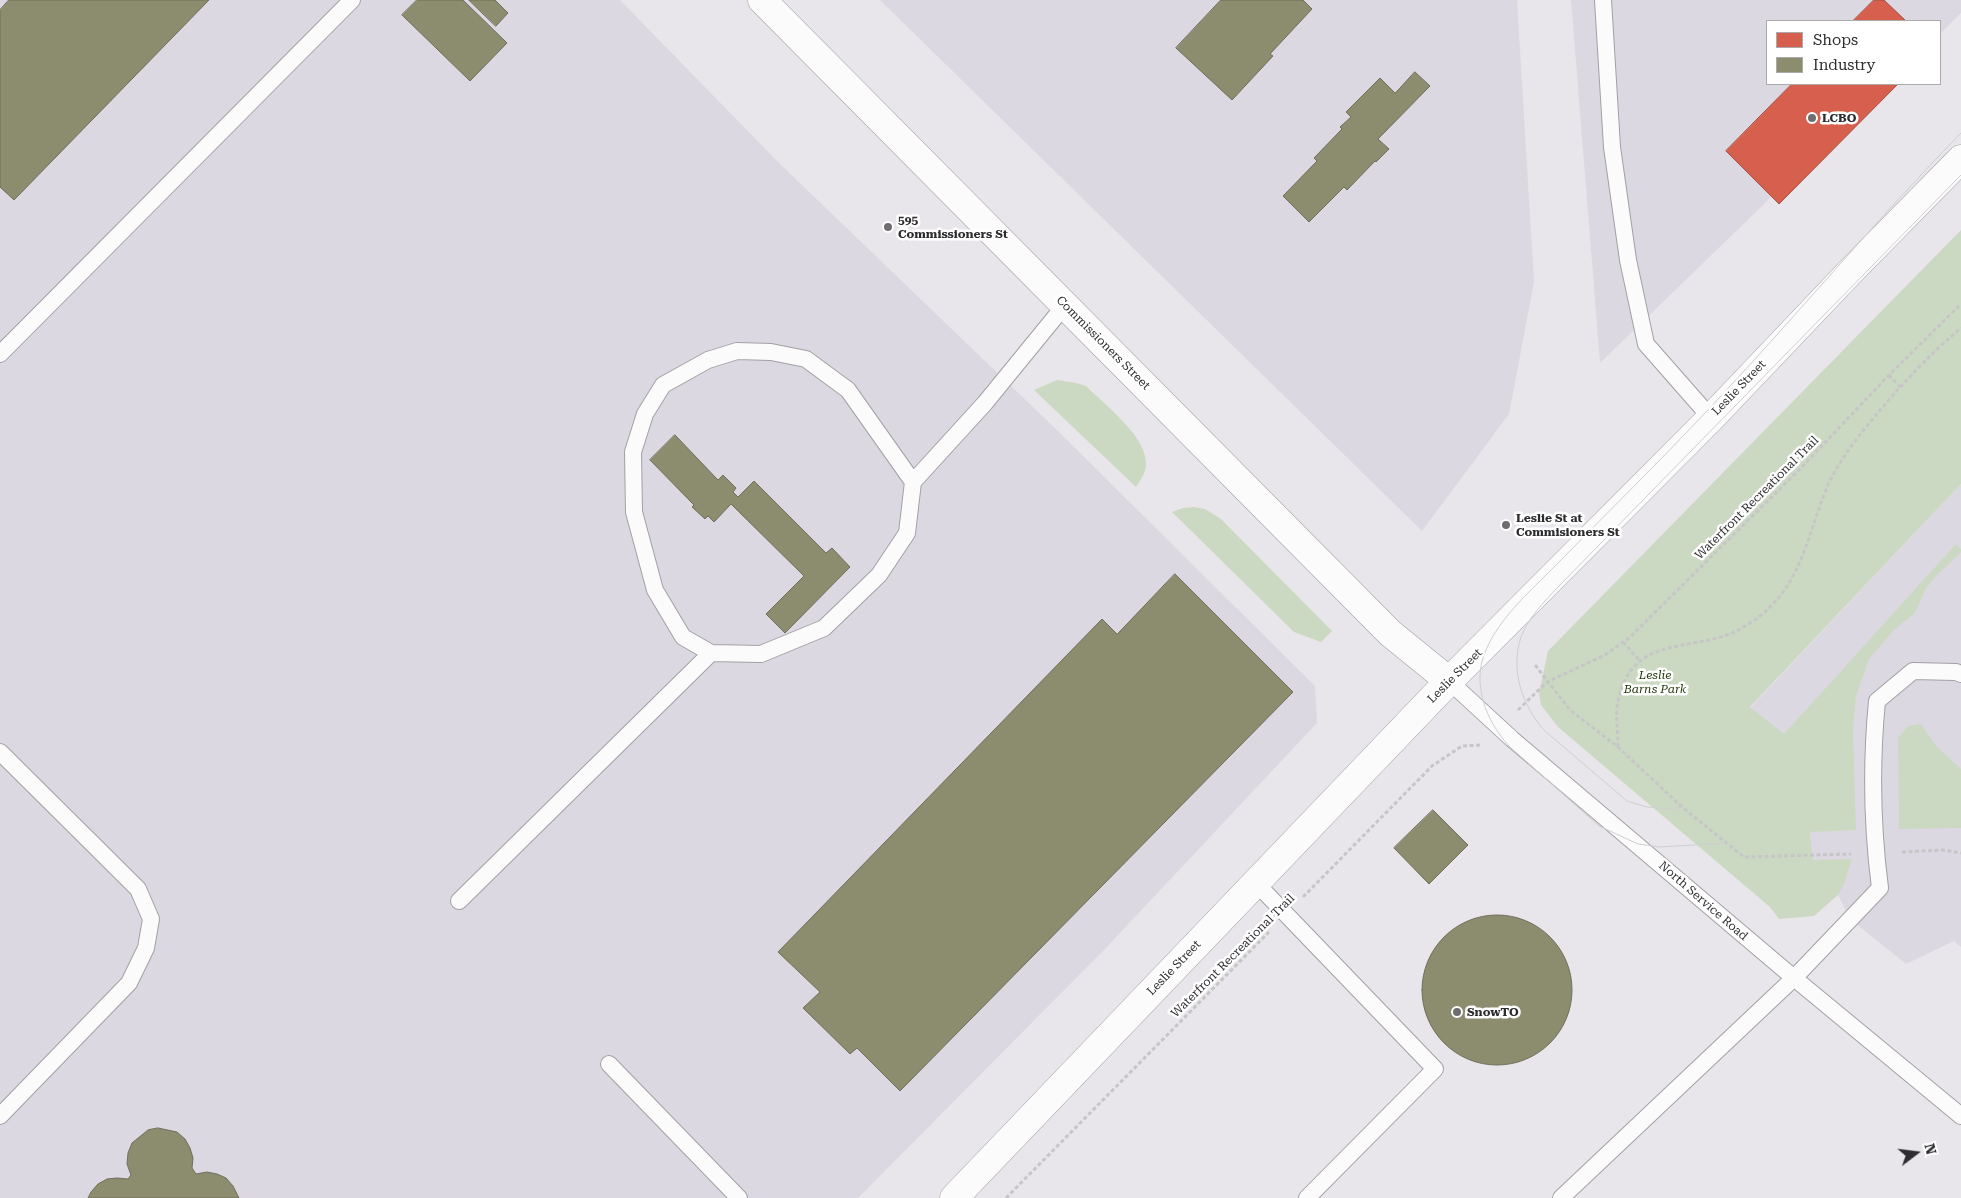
<!DOCTYPE html>
<style>
body{margin:0}
#map{position:relative;width:1961px;height:1198px;overflow:hidden;background:#e8e6ea;font-family:"Roboto Serif",serif}
canvas{display:block}
.legend{position:absolute;left:1766px;top:20px;width:175px;height:65px;box-sizing:border-box;background:#fff;border:1px solid #ababac;margin:0;padding:6px 9px;list-style:none;font-size:15px;color:#2e2c2f}
.legend li{display:flex;align-items:center;gap:10px;height:25px}
.legend b{width:25px;border:1px solid #ababac}
.north{position:absolute;left:1891px;top:1128px;width:50px;height:50px;-webkit-text-stroke:4px #fff;paint-order:stroke;rotate:75deg;font-size:14px;font-weight:700;line-height:20px;text-align:center;color:#2e2c2f}
.north::after{content:'';display:block;margin:auto;width:18px;height:22px;background:#2e2c2f;clip-path:polygon(50% 0,100% 100%,50% 72%,0 100%)}
</style>
<div id="map">
<canvas width="1961" height="1198"></canvas>
<ul class="legend">
<li><b style="height:14px;background:#d6604d"></b>Shops</li>
<li><b style="height:14px;background:#8c8c6e"></b>Industry</li>
</ul>
<div class="north">N</div>
</div>
<script>
const c = document.querySelector('canvas').getContext('2d');
c.lineJoin = 'round';
function fillPath(path, color) {
  c.fillStyle = color;
  c.fill(path, 'evenodd');
}
function trace(path, color, width, dash) {
  c.strokeStyle = color;
  c.lineWidth = width;
  c.lineCap = dash ? 'butt' : 'round';
  c.setLineDash(dash || []);
  c.stroke(path);
}
function drawText(font, color, halo, rows, align = 'center') {
  c.font = font + ' "Roboto Serif",serif';
  c.lineWidth = 5;
  c.setLineDash([]);
  c.textBaseline = 'middle';
  c.strokeStyle = halo;
  c.fillStyle = color;
  for (const [text, x, y, turn = 0] of rows) {
    c.save();
    c.translate(x, y);
    c.rotate((+turn || 0) * Math.PI / 180);
    c.textAlign = isNaN(turn) ? turn : align;
    if (halo) c.strokeText(text, 0, 0);
    c.fillText(text, 0, 0);
    c.restore();
  }
}
const built = new Path2D(`
 M 0,0 L 620,0 L 779,163 L 1061,434 L 1315,686 L 1317,723 L 1104,950 L 858,1198 L 0,1198 Z
 M 880,0 L 1517,0 L 1534,282 L 1509,414 L 1422,531 Z
 M 1571,0 L 1961,0 L 1961,13 L 1940,34 L 1940,21 L 1767,21 L 1767,84 L 1888,84 L 1600,363 Z
 M 1961,484 L 1961,947 L 1954,941 L 1906,964 L 1850,919 L 1838,895 L 1813,877 L 1810,832 L 1750,708 Z`);
const green = new Path2D(`
 M 1961,230 L 1961,484 L 1750,707 L 1784,734 L 1956,544 L 1961,549 L 1961,552 L 1934,578 L 1925,590 L 1915,613 L 1894,630 L 1869,659 L 1856,696 L 1853,729 L 1856,830 L 1810,832 L 1813,860 L 1852,859 L 1844,884 L 1838,895 L 1814,916 L 1779,919 L 1770,907 L 1558,727 L 1541,705 L 1539,693 L 1548,651 Z
 M 1057,380 L 1076,383 L 1086,386 C 1106,406 1148,437 1146,466 C 1145,474 1140,481 1136,487 L 1034,390 Z
 M 1194,507 L 1205,509 L 1221,519 L 1332,631 L 1321,642 L 1294,632 L 1172,512 L 1183,508 Z
 M 1921,724 L 1936,746 L 1961,769 L 1961,828 L 1899,829 L 1898,738 L 1908,726 Z`);
const shops = new Path2D(`
 M 1874,0 L 1884,0 L 1906,21 L 1853,21 Z
 M 1792,84 L 1898,84 L 1779,204 L 1726,151 Z`);
const industry = new Path2D(`
 M 9,0 L 209,0 L 14,200 L 0,187 L 0,10 Z
 M 417,0 L 463,0 L 507,43 L 470,81 L 402,15 Z
 M 469,0 L 495,0 L 508,13 L 496,26 Z
 M 1221,0 L 1303,0 L 1312,9 L 1270,54 L 1273,56 L 1232,100 L 1176,48 Z
 M 1415,72 L 1430,86 L 1378,139 L 1389,149 L 1376,162 L 1375,161 L 1347,190 L 1344,187 L 1309,222 L 1283,196 L 1317,161 L 1314,158 L 1342,129 L 1340,127 L 1351,117 L 1346,112 L 1380,78 L 1395,93 Z
 M 675,435 L 718,480 L 723,475 L 736,488 L 733,492 L 738,497 L 754,481 L 826,553 L 832,548 L 850,567 L 785,633 L 766,614 L 804,576 L 731,504 L 714,522 L 708,516 L 705,519 L 692,507 L 694,505 L 650,460 Z
 M 1175,574 L 1293,692 L 900,1091 L 857,1048 L 850,1054 L 803,1008 L 820,992 L 778,952 L 1102,619 L 1117,634 Z
 M 1433,810 L 1468,845 L 1429,884 L 1394,848 Z
 M1422 990a75 75 0 1 1 150 0a75 75 0 1 1-150 0Z
 M 158,1128 L 177,1132 L 185,1139 L 190,1148 L 193,1158 L 192,1168 L 196,1174 L 207,1172 L 217,1174 L 226,1178 L 233,1186 L 239,1198 L 88,1198 L 91,1192 L 98,1184 L 107,1179 L 117,1178 L 128,1179 L 131,1175 L 127,1164 L 128,1153 L 132,1143 L 148,1130 Z`);
const path = new Path2D(`
 M 1889,375 L 1900,387
 M 1623,642 L 1640,661
 M 1535,665 L 1570,710 L 1618,747 L 1682,807 L 1744,857 L 1851,854
 M 1518,710 L 1547,682 L 1605,655 L 1629,638 L 1801,468 L 1889,375 L 1961,304
 M 1618,747 C 1618,732 1615,715 1618,701 C 1632,636 1685,652 1732,633 C 1745,627 1759,618 1769,608 C 1804,575 1810,525 1829,483 C 1842,455 1862,432 1881,409 C 1906,380 1932,352 1961,328
 M 1902,852 L 1943,850 L 1961,853
 M 1303,897 L 1432,766 L 1462,746 L 1481,745
 M 1006,1198 L 1269,932`);
const service = new Path2D(`
 M 1603,0 L 1612,147 L 1628,260 L 1646,344 L 1711,418
 M 0,354 L 352,0
 M 913,482 L 848,390 L 806,359 L 771,352 L 737,351 L 708,360 L 663,385 L 645,414 L 633,452 L 634,512 L 655,590 L 683,637 L 711,653 L 761,654 L 824,628 L 879,575 L 907,533 L 913,482 L 985,403 L 1065,305
 M 1449,681 L 1512,739 L 1794,978 L 1961,1116
 M 0,752 L 138,889 L 151,919 L 146,948 L 129,983 L 0,1116
 M 1256,883 L 1435,1069 L 1307,1198
 M 459,901 L 711,653
 M 609,1064 L 739,1198
 M 1561,1198 L 1794,978 L 1880,888 C 1872,826 1871,763 1877,701 L 1913,671 L 1956,672 L 1961,674`);
const tertiary = new Path2D(`
 M 762,0 L 1390,633 L 1449,681 L 954,1198`);
const secondary = new Path2D(`
 M 1449,681 L 1711,418 L 1849,273 L 1961,159`);
const tram = new Path2D(`
 M 1682,807 L 1669,809 L 1647,807 L 1627,801 L 1545,731 C 1522,706 1510,670 1521,637 C 1528,618 1544,602 1558,587 L 1961,175
 M 1725,843 L 1660,847 L 1638,844 L 1599,826 L 1509,746 C 1486,721 1471,683 1486,650 C 1500,616 1536,586 1561,560 C 1609,511 1659,462 1706,412 C 1793,320 1873,223 1961,133`);
const markers = [
 [1812,118,5,"#6f6d70"],
 [888,227,5,"#6f6d70"],
 [1506,525,5,"#6f6d70"],
 [1457,1012,5,"#6f6d70"]
];
const poiNames = [
 ["LCBO",1822,118],
 ["595",898,220],
 ["Commissioners St",898,234],
 ["Leslie St at",1516,518],
 ["Commisioners St",1516,532],
 ["SnowTO",1467,1012]
];
const streetNames = [
 ["Commissioners Street",1103,343,45],
 ["Leslie Street",1739,388,-46],
 ["Waterfront Recreational Trail",1757,498,-45],
 ["Leslie Street",1455,676,-45],
 ["North Service Road",1703,901,41],
 ["Waterfront Recreational Trail",1233,956,-45],
 ["Leslie Street",1174,968,-46]
];
const parkNames = [
 ["Leslie",1655,675],
 ["Barns Park",1655,689]
];
fillPath(built, '#dcd8e2');
fillPath(green, '#ccd9c2');
fillPath(shops, '#d6604d');
trace(shops, '#a45044', 1);
fillPath(industry, '#8c8c6e');
trace(industry, '#706f5b', 1);
trace(service, '#a2a0a4', 18);
trace(tertiary, '#a2a0a4', 29);
trace(secondary, '#a2a0a4', 29);
trace(path, '#c6c6c7', 3, [4, 2.5]);
trace(service, '#fcfbfc', 16);
trace(tertiary, '#fcfbfc', 28);
trace(secondary, '#fcfbfc', 28);
trace(tram, '#cececf', 1);
for (const [x, y, r, color] of markers) {
  const dot = new Path2D();
  dot.arc(x, y, r, 0, 2 * Math.PI);
  c.fillStyle = color;
  c.fill(dot);
  trace(dot, '#fff', 2);
}
drawText('bold 12px', '#2e2c2f', '#fff', poiNames, 'left');
drawText('12px', '#2e2c2f', '#fff', streetNames);
drawText('italic 12px', '#263c0d', '#fff', parkNames);
</script>
